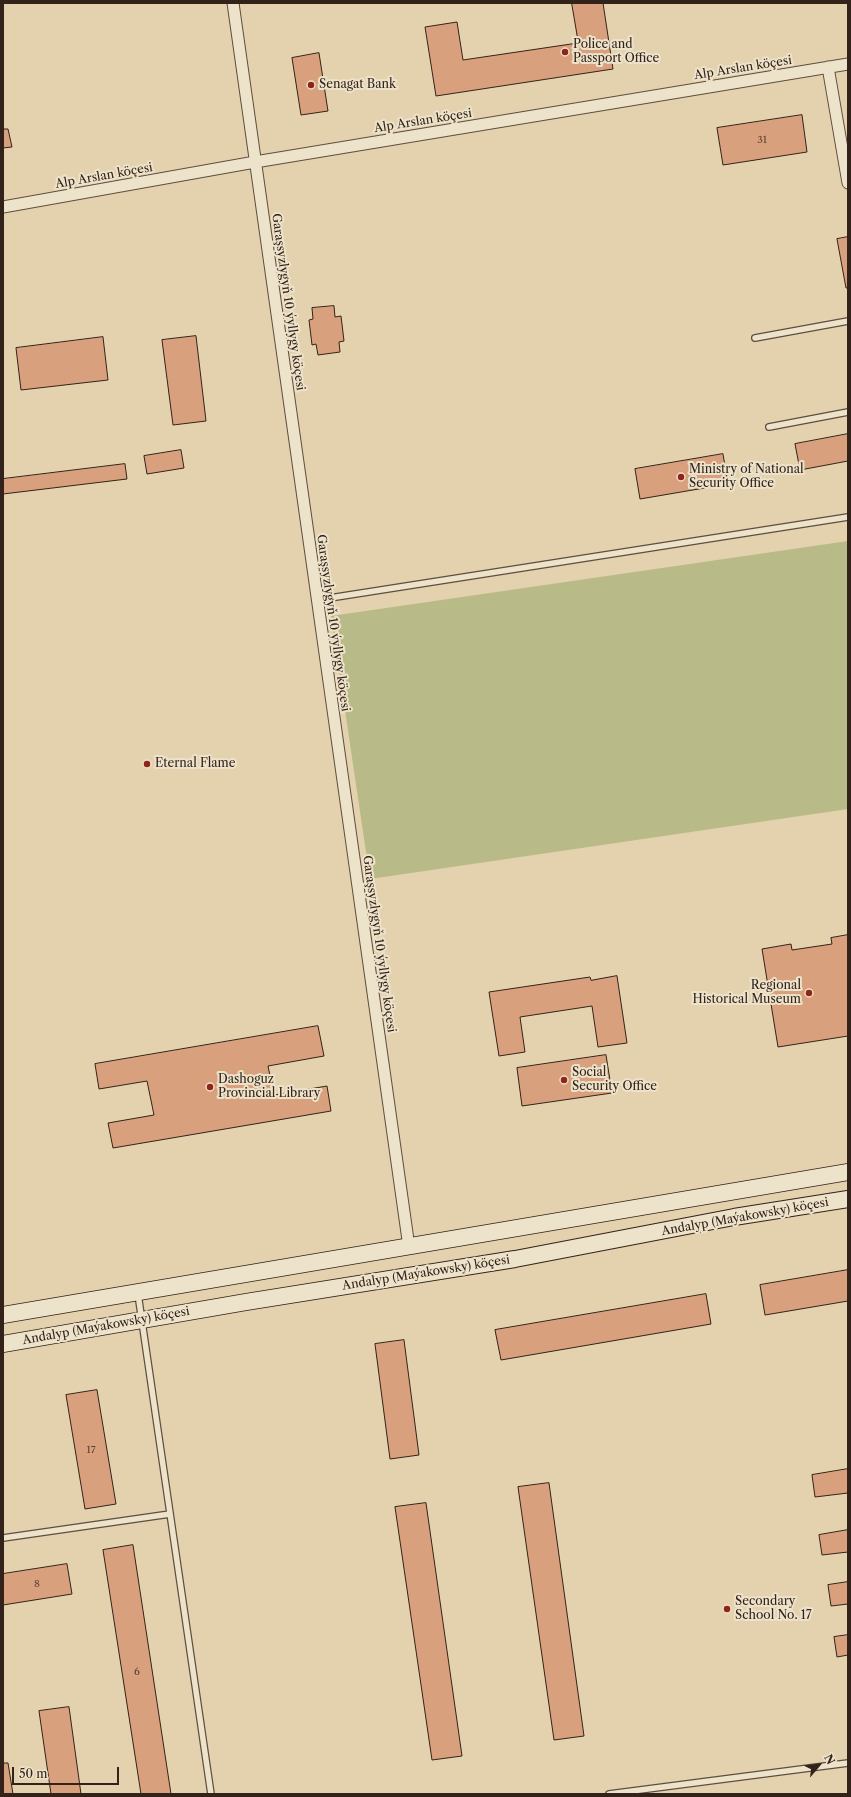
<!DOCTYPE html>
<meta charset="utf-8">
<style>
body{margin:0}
#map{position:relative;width:851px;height:1797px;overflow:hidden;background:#e4d2ae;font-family:"Libre Caslon Text",serif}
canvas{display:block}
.frame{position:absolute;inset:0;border:4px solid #33221a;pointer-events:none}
.north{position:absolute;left:799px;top:1745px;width:40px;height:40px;-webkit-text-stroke:3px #ede2ca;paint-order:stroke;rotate:62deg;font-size:11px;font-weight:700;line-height:16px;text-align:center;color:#33221a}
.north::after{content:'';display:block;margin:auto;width:14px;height:18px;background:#33221a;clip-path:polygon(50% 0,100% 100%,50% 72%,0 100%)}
.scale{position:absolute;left:12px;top:1767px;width:107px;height:18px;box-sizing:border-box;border:2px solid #33221a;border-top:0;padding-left:5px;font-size:12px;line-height:14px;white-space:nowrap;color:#33221a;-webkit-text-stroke:3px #ede2ca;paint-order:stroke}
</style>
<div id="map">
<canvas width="851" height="1797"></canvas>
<div class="frame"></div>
<div class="north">N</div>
<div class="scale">50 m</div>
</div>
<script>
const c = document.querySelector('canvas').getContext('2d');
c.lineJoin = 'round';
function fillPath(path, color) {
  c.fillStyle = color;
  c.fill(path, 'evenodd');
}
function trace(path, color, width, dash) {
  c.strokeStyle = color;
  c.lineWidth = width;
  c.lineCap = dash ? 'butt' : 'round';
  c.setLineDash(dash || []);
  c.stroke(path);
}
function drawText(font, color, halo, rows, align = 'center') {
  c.font = font + ' "Libre Caslon Text",serif';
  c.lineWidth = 4;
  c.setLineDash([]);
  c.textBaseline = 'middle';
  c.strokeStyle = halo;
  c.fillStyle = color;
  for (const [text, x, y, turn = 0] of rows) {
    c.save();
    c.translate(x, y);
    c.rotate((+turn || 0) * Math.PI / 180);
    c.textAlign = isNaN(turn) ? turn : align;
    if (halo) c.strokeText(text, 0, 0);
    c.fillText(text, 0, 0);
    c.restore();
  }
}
const green = new Path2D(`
 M 848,541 L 848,809 L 370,879 L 331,616 Z`);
const building = new Path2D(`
 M 572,3 L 603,3 L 613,69 L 436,96 L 425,27 L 457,22 L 463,60 L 578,43 Z
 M 319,53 L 328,111 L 301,115 L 292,58 Z
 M 802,115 L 807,152 L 723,165 L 717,128 Z
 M 3,129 L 8,129 L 12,147 L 3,148 Z
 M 848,237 L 848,288 L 846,288 L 837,239 Z
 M 334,306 L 335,317 L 341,316 L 344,341 L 339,342 L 340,352 L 318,355 L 316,344 L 312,345 L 309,320 L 313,319 L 312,308 Z
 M 196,336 L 206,421 L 173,425 L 162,340 Z
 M 103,337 L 108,380 L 21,390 L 16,348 Z
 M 848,434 L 848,461 L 800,470 L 795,444 Z
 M 181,450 L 184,468 L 147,474 L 144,456 Z
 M 723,454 L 728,484 L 640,499 L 635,469 Z
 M 125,464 L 127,479 L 3,494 L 3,479 Z
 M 848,935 L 848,1036 L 778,1047 L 762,949 L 791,944 L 792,950 L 832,944 L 831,938 Z
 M 617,976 L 627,1043 L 598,1047 L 592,1006 L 520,1017 L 525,1052 L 499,1056 L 489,992 L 590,977 L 591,980 Z
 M 318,1026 L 324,1056 L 268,1066 L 274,1095 L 327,1086 L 331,1111 L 113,1148 L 108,1123 L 154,1115 L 147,1081 L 99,1089 L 95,1064 Z
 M 606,1055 L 612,1093 L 522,1106 L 517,1068 Z
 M 848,1270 L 848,1301 L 765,1315 L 760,1285 Z
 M 706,1294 L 711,1324 L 501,1360 L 495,1330 Z
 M 404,1340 L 419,1455 L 390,1459 L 375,1344 Z
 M 97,1390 L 116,1504 L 85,1509 L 66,1395 Z
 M 848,1469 L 848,1493 L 815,1497 L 812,1475 Z
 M 549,1483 L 584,1736 L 554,1740 L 518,1487 Z
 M 426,1503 L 462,1756 L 432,1760 L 395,1507 Z
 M 848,1530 L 848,1552 L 822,1555 L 819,1535 Z
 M 133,1545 L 171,1794 L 141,1794 L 103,1550 Z
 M 67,1564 L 72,1594 L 3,1605 L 3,1574 Z
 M 848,1582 L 848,1604 L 831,1606 L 828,1585 Z
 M 848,1635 L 848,1655 L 837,1657 L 834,1637 Z
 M 69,1707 L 81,1794 L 51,1794 L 39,1711 Z
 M 3,1763 L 8,1763 L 13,1794 L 3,1794 Z`);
const service = new Path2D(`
 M 755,338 L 848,321
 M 769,427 L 848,412
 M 317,600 L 848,517
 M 138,1294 L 211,1794
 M 3,1538 L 170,1514
 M 609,1794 L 848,1763`);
const minor = new Path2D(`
 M 233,3 L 409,1247
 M 828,67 L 848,183
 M 3,207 L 255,162 L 848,64`);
const secondary = new Path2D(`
 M 3,1315 L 848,1172
 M 3,1344 L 246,1302 L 515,1259 L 734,1217 L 848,1199`);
const markers = [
 [565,52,4,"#8f2418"],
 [311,85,4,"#8f2418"],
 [681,477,4,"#8f2418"],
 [147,764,4,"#8f2418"],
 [809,993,4,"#8f2418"],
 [564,1080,4,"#8f2418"],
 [210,1087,4,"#8f2418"],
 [727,1609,4,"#8f2418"]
];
const numberNames = [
 ["31",762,140],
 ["17",91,1450],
 ["8",37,1584],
 ["6",137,1672]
];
const poiNames = [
 ["Police and",573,45],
 ["Passport Office",573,59],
 ["Senagat Bank",319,85],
 ["Ministry of National",689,470],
 ["Security Office",689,484],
 ["Eternal Flame",155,764],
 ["Regional",801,986,"right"],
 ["Historical Museum",801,1000,"right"],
 ["Social",572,1073],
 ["Security Office",572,1087],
 ["Dashoguz",218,1080],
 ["Provincial Library",218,1094],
 ["Secondary",735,1602],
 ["School No. 17",735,1616]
];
const streetNames = [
 ["Alp Arslan köçesi",743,68,-9],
 ["Alp Arslan köçesi",423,121,-9],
 ["Alp Arslan köçesi",104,176,-10],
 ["Garaşsyzlygyň 10 ýyllygy köçesi",288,302,82],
 ["Garaşsyzlygyň 10 ýyllygy köçesi",333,623,82],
 ["Garaşsyzlygyň 10 ýyllygy köçesi",379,944,82],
 ["Andalyp (Maýakowsky) köçesi",745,1217,-10],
 ["Andalyp (Maýakowsky) köçesi",426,1273,-9],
 ["Andalyp (Maýakowsky) köçesi",106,1326,-10]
];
fillPath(green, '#b8bb88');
fillPath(building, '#d9a07d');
trace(building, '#33221a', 1);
trace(service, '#5f4e3f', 8);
trace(minor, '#5f4e3f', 13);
trace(secondary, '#33221a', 18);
trace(service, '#ede2ca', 5.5);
trace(minor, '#ede2ca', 11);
trace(secondary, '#ede2ca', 16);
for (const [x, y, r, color] of markers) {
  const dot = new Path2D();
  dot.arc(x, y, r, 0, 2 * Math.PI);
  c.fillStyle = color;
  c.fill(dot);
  trace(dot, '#ede2ca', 1.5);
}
drawText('10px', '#5c4233', null, numberNames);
drawText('12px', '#33221a', '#ede2ca', poiNames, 'left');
drawText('12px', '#33221a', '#ede2ca', streetNames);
</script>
